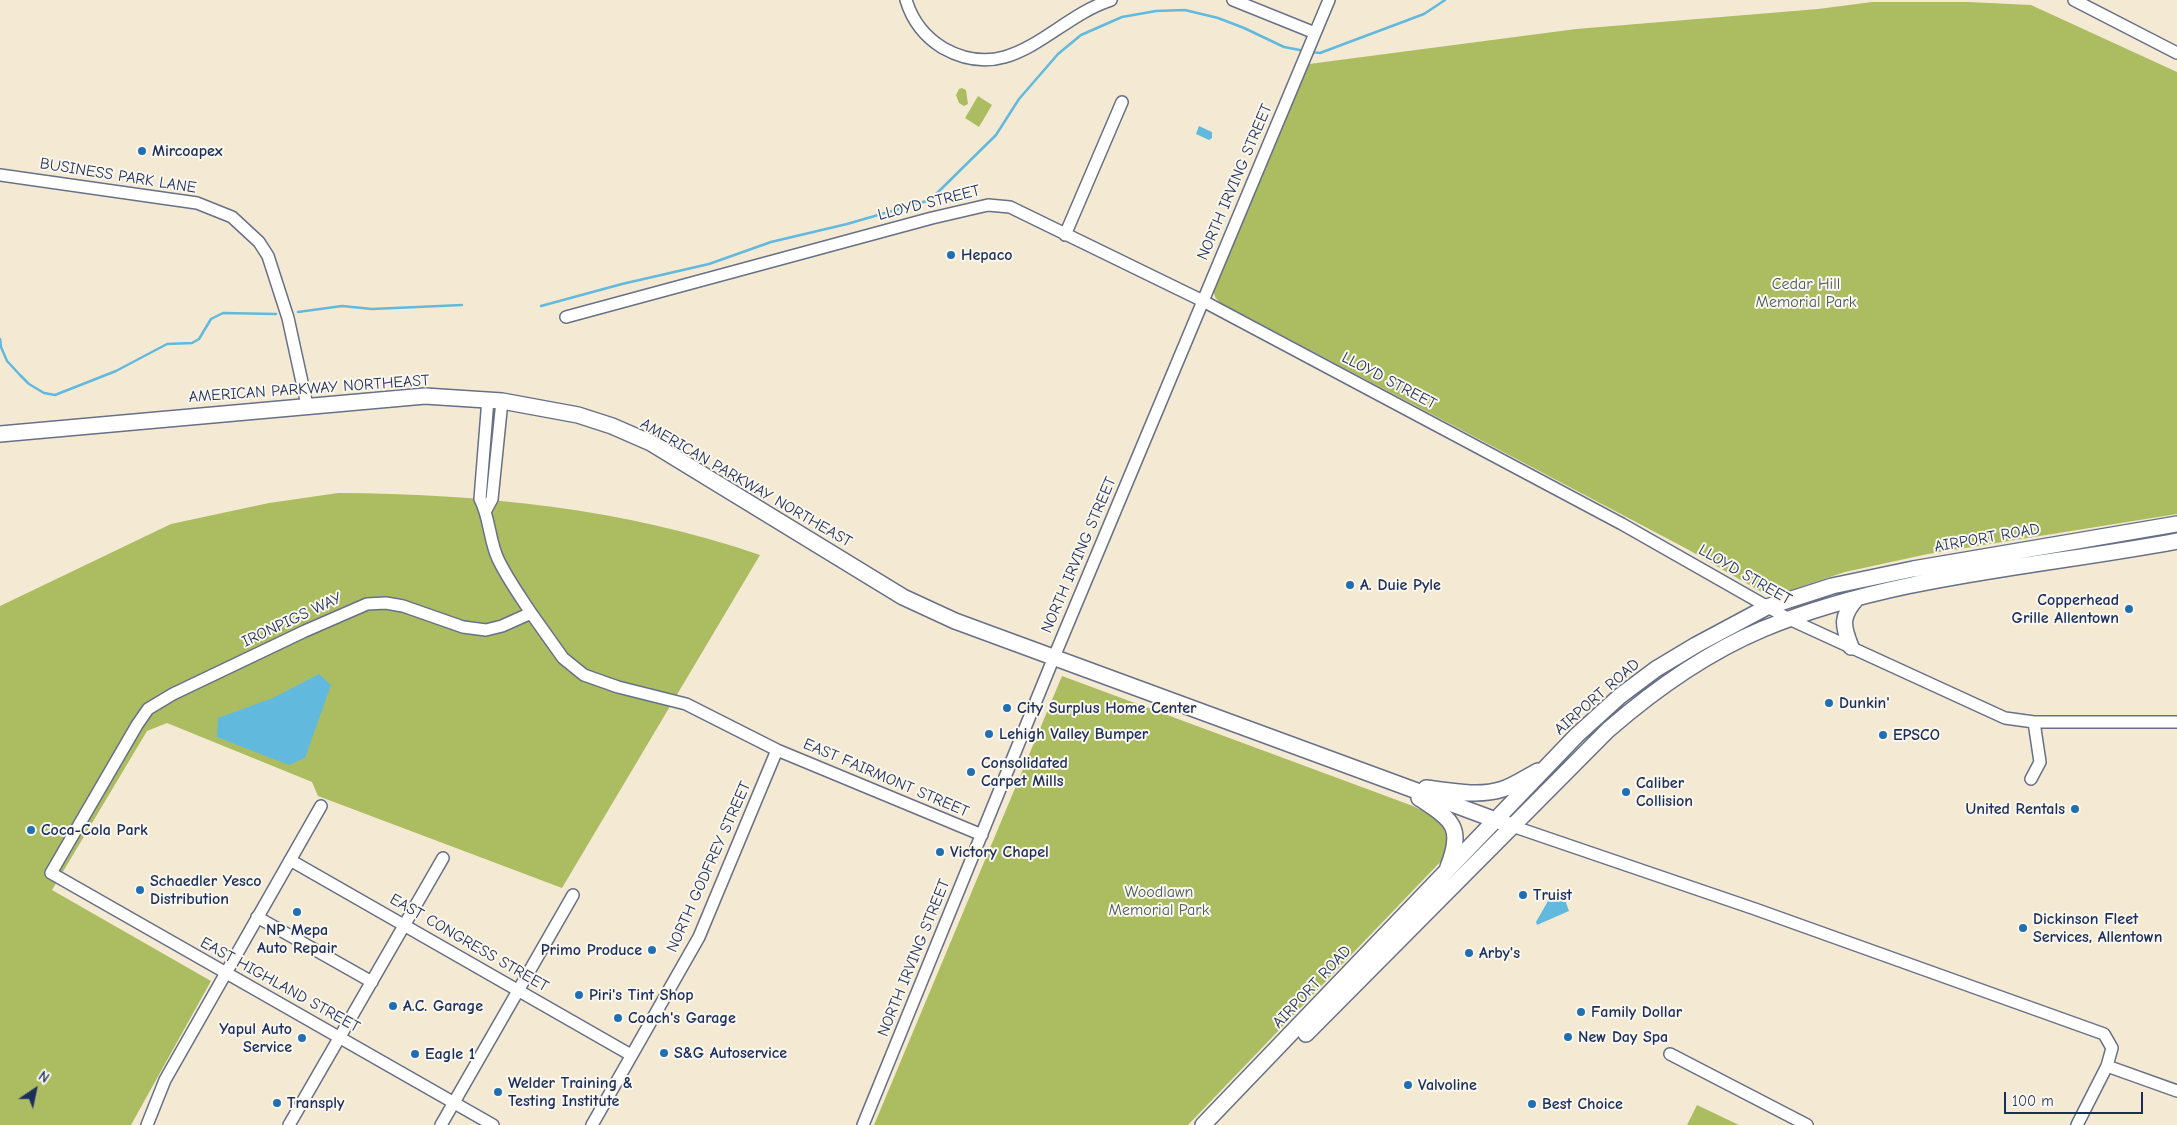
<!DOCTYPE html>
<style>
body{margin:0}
#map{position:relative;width:2177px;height:1125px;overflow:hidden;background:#f4ead4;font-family:"Comic Neue",sans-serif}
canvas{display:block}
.north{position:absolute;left:10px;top:1065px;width:50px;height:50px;-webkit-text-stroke:4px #fbf7ec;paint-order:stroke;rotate:34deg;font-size:14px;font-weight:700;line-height:20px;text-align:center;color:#1b2f5e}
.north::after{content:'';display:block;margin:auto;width:18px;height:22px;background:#1b2f5e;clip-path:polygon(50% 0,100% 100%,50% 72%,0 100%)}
.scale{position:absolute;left:2004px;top:1092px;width:139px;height:22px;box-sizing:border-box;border:2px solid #1b2f5e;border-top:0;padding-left:6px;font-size:15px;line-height:18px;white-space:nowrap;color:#1b2f5e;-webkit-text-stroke:4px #fbf7ec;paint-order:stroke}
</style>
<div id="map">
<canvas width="2177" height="1125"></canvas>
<div class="north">N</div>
<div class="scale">100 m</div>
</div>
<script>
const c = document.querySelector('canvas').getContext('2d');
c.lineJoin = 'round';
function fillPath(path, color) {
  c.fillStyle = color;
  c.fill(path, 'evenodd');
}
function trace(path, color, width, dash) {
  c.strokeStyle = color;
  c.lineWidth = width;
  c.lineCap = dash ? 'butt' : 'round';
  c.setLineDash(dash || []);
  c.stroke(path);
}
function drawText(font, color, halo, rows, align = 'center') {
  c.font = font + ' "Comic Neue",sans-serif';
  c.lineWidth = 4;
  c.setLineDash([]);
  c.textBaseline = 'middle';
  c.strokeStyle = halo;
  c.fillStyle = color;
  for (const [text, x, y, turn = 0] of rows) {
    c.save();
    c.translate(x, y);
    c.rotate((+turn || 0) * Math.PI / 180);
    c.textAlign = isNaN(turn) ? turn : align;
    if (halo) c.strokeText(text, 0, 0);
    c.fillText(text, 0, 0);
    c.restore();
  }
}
const green = new Path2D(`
 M 1872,2 L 1969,2 L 2031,5 L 2177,72 L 2177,514 L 1928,554 L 1845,572 L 1776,595 L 1765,594 L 1687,549 L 1219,302 L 1215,297 L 1213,289 L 1309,64 L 1576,29 L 1818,9 Z
 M 962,88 L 966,90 L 968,104 L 964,106 L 959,103 L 956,95 L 959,89 Z
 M 978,96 L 992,105 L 979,127 L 965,118 Z
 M 338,493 C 480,494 625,508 760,555 L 562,888 L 318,796 L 312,782 L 167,723 L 147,731 L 52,890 L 211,981 L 131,1125 L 0,1125 L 0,606 L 171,524 L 269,503 Z
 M 1062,676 L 1413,806 L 1439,819 L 1452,840 L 1445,857 L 1188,1125 L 874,1125 Z
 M 1697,1105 L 1739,1125 L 1687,1125 Z`);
const water = new Path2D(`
 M 1199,126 L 1212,132 L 1212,138 L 1209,140 L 1196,134 Z
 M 319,674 L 331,685 L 305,758 L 289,765 L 217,737 L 218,718 L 273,698 Z
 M 1552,894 L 1565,900 L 1569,911 L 1537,925 L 1536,922 Z`);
const stream = new Path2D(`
 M 1311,52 L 1320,53 L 1424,14 L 1445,0
 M 541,306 L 622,284 L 709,264 L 771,242 L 847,224 L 930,200 L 996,135 L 1019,99 L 1058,54 L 1081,35 L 1122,17 L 1156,11 L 1185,10 L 1218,18 L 1244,28 L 1284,47 L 1305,51
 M 298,312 L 342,306 L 372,309 L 462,305
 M 0,339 L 1,347 L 7,361 L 20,375 L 29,384 L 44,393 L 55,395 L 116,371 L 167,344 L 192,343 L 199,339 L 211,319 L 223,313 L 276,314`);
const minor = new Path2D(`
 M 906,0 C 912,20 925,37 943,48 C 1012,87 1052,19 1111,0
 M 1233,0 L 1315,33
 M 2074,0 L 2177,53
 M 0,175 L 197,203 L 232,217 L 259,242 L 268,256 L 288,318 L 307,405
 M 1065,235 L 1122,102
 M 566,317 L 932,218 L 988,205 L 1010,207 L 1203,301 L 1622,524 L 1789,619 L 2005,718 L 2034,722 L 2177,722
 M 488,399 L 480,499 C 490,518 489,540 498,559 C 507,578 520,596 531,613 L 502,626 L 486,630 L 463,627 L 403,606 L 386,603 L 367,604 L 305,631 L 173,694 L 148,709 L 137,725 L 51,873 L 493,1125
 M 486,510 L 492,499 L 502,401
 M 531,613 L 563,658 L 584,675 L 618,687 L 686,704 L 777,750 L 982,835
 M 2031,779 L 2040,762 L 2034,722
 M 1512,826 L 1755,909 L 2104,1034 L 2112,1048 L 2107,1066 L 2077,1125
 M 290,860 L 631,1055
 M 257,917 L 372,982
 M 1670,1054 L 1807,1125
 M 2107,1066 L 2177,1091
 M 147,1125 L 165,1080 L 321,806
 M 289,1125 L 443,858
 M 441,1125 L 573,895
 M 592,1125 L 699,937 L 777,750
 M 863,1125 L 1054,657 L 1329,0`);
const major = new Path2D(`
 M 0,434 L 425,396 L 502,401 L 578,415 L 612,426 L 651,443 L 903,597 L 955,621 L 1512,826
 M 1851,647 C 1842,625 1841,616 1857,598
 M 1426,788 C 1450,791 1479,797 1503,789 C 1515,785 1526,777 1538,771
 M 1419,798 C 1452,820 1464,826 1448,867
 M 1306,1034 L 1608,730 C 1654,690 1706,653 1763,629 C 1894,575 2039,567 2177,541
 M 1203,1125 L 1577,735 L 1620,696 L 1656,669 L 1696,645 L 1767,607 L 1832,586 L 1913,569 L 2177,524`);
const markers = [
 [142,151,5,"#1f6fb2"],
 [951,255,5,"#1f6fb2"],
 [1350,585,5,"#1f6fb2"],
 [2129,609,5,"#1f6fb2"],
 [1829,703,5,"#1f6fb2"],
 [1007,708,5,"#1f6fb2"],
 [989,734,5,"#1f6fb2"],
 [1883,735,5,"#1f6fb2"],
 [971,772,5,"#1f6fb2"],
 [1626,792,5,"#1f6fb2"],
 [2075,809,5,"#1f6fb2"],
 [31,830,5,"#1f6fb2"],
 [940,852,5,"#1f6fb2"],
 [140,890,5,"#1f6fb2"],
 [1523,895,5,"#1f6fb2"],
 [297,912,5,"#1f6fb2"],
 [2023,928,5,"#1f6fb2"],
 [652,950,5,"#1f6fb2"],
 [1469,953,5,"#1f6fb2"],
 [579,995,5,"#1f6fb2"],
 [393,1006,5,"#1f6fb2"],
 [1581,1012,5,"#1f6fb2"],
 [618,1018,5,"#1f6fb2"],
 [1568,1037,5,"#1f6fb2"],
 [302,1038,5,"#1f6fb2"],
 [664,1053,5,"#1f6fb2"],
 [415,1054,5,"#1f6fb2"],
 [1408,1085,5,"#1f6fb2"],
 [498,1092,5,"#1f6fb2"],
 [277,1103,5,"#1f6fb2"],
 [1532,1104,5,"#1f6fb2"]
];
const poiNames = [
 ["Mircoapex",152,151],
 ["Hepaco",961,255],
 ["A. Duie Pyle",1360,585],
 ["Copperhead",2119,600,"right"],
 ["Grille Allentown",2119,618,"right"],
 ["Dunkin'",1839,703],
 ["City Surplus Home Center",1017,708],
 ["Lehigh Valley Bumper",999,734],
 ["EPSCO",1893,735],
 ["Consolidated",981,763],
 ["Carpet Mills",981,781],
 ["Caliber",1636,783],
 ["Collision",1636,801],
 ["United Rentals",2065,809,"right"],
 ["Coca-Cola Park",41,830],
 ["Victory Chapel",950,852],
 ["Schaedler Yesco",150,881],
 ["Distribution",150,899],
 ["Truist",1533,895],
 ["Dickinson Fleet",2033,919],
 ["Services, Allentown",2033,937],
 ["NP Mepa",297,930,"center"],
 ["Auto Repair",297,948,"center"],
 ["Primo Produce",642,950,"right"],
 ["Arby's",1479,953],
 ["Piri's Tint Shop",589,995],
 ["A.C. Garage",403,1006],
 ["Family Dollar",1591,1012],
 ["Coach's Garage",628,1018],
 ["Yapul Auto",292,1029,"right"],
 ["Service",292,1047,"right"],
 ["New Day Spa",1578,1037],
 ["S&G Autoservice",674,1053],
 ["Eagle 1",425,1054],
 ["Welder Training &",508,1083],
 ["Testing Institute",508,1101],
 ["Valvoline",1418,1085],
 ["Transply",287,1103],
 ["Best Choice",1542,1104]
];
const streetNames = [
 ["BUSINESS PARK LANE",118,176,9],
 ["NORTH IRVING STREET",1235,182,-67],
 ["LLOYD STREET",929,203,-14],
 ["LLOYD STREET",1389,381,28],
 ["AMERICAN PARKWAY NORTHEAST",309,389,-4],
 ["AMERICAN PARKWAY NORTHEAST",746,483,30],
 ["AIRPORT ROAD",1987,538,-10],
 ["NORTH IRVING STREET",1079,555,-67],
 ["LLOYD STREET",1745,575,30],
 ["IRONPIGS WAY",292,620,-25],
 ["AIRPORT ROAD",1597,697,-41],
 ["EAST FAIRMONT STREET",886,778,23],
 ["NORTH GODFREY STREET",709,867,-66],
 ["EAST CONGRESS STREET",469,943,30],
 ["NORTH IRVING STREET",914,958,-68],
 ["EAST HIGHLAND STREET",280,985,29],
 ["AIRPORT ROAD",1312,987,-47]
];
const parkNames = [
 ["Cedar Hill",1806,284],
 ["Memorial Park",1806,302],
 ["Woodlawn",1159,892],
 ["Memorial Park",1159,910]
];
fillPath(green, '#acbd61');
fillPath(water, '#61b9de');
trace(stream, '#61b9de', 2.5);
trace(minor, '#677087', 14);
trace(major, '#677087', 18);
trace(minor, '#fff', 11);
trace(major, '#fff', 15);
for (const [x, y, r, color] of markers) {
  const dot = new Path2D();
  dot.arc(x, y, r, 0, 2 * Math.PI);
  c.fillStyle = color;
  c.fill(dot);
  trace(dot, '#fbf7ec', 2);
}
drawText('bold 16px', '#1b2f5e', '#fbf7ec', poiNames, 'left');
drawText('16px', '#1b2f5e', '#fbf7ec', streetNames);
drawText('16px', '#465a5f', '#fbf7ec', parkNames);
</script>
